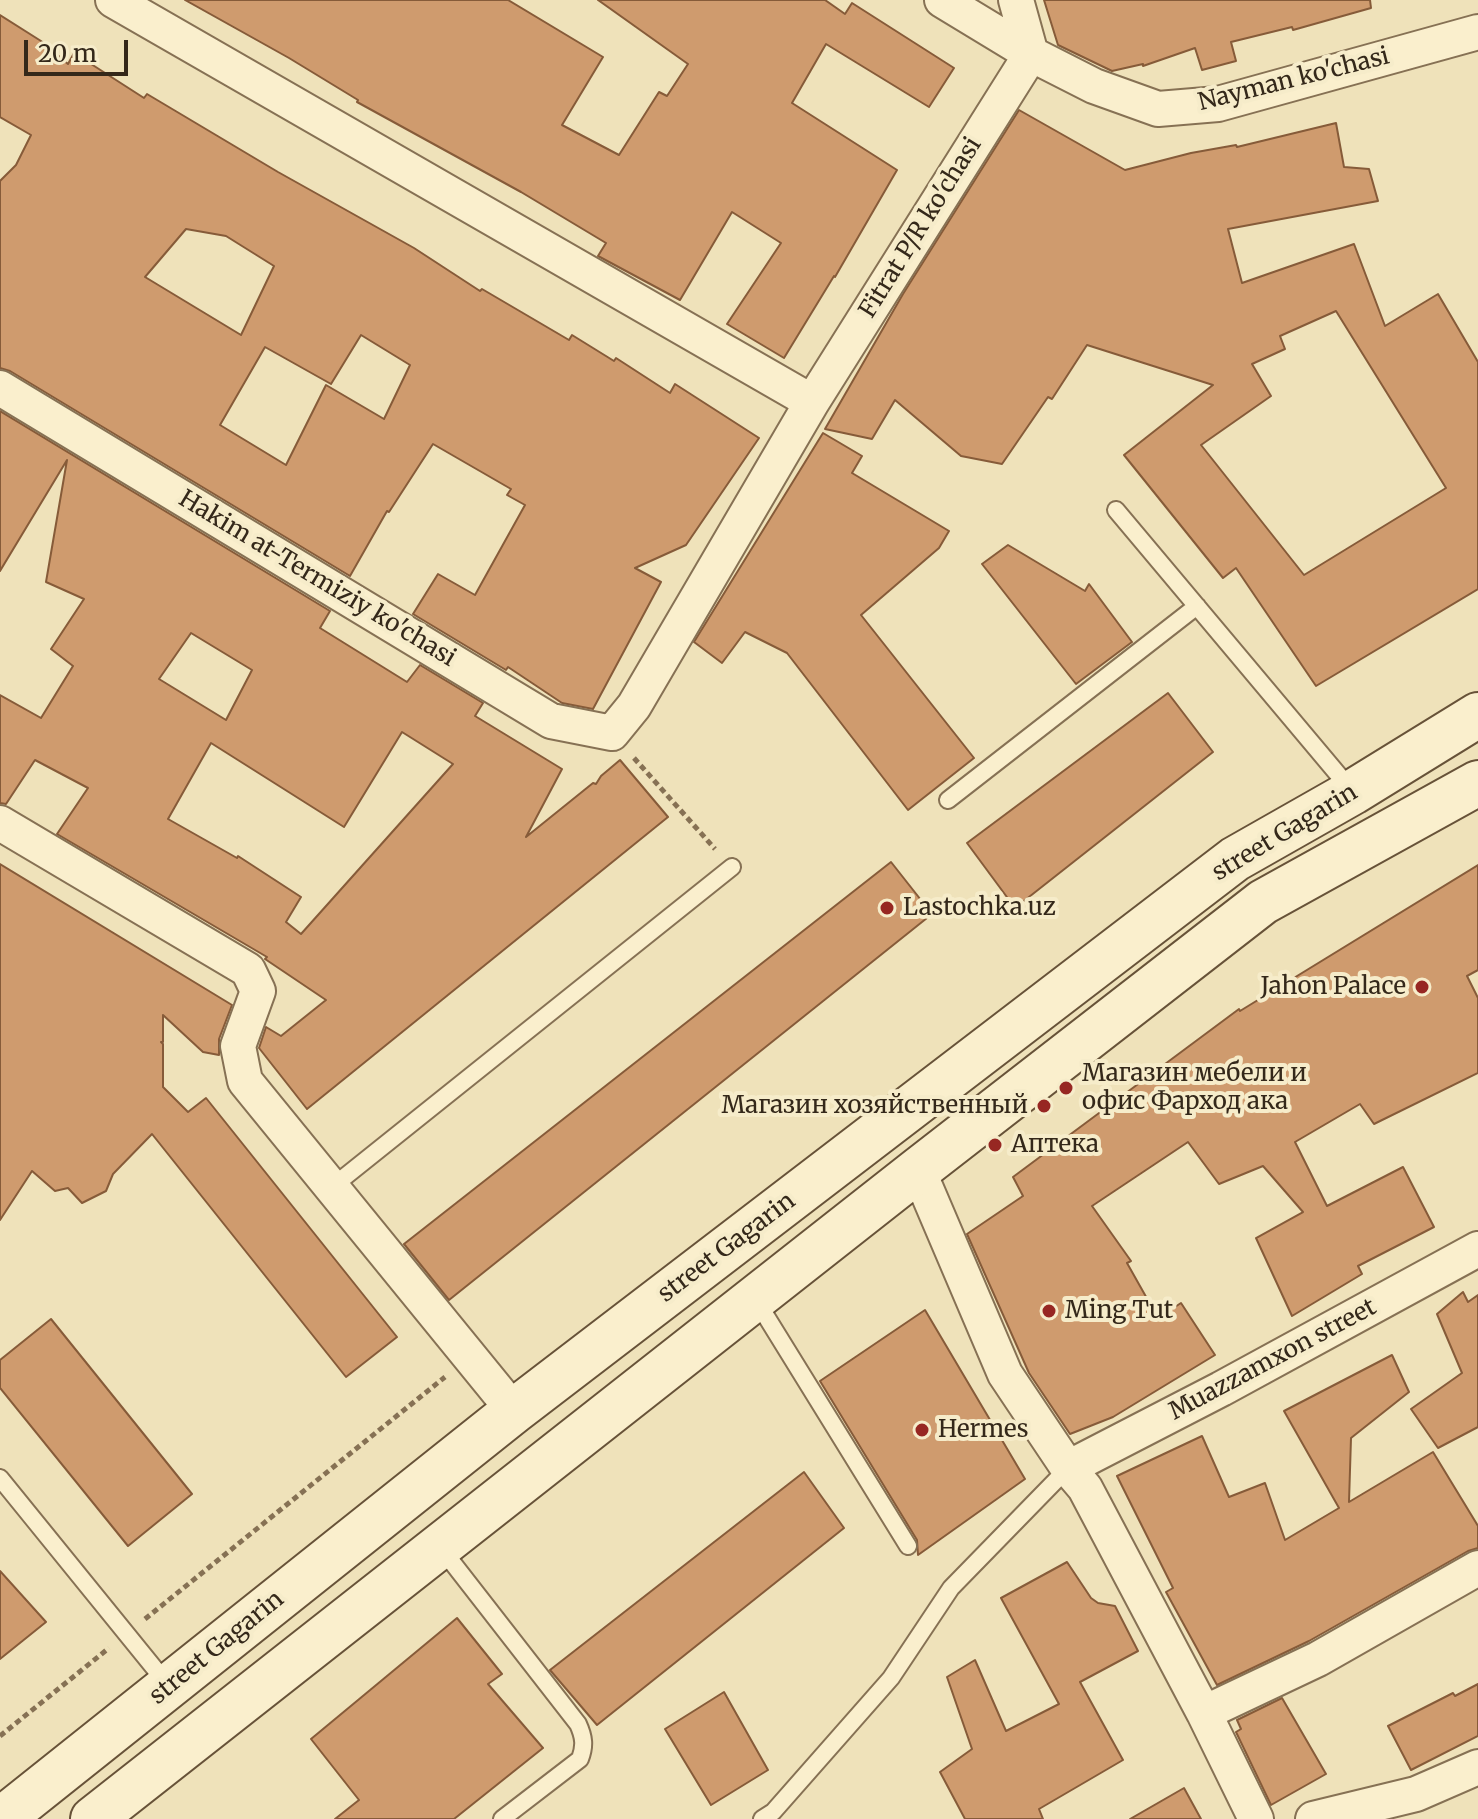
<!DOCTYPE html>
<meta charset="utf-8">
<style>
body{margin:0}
#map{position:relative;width:1478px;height:1819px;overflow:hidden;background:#efe2ba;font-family:Merriweather,serif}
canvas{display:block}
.scale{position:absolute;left:24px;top:40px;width:104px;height:36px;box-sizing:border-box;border:4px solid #34281a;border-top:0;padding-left:10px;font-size:24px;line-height:28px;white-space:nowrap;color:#34281a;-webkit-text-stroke:6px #f6ecca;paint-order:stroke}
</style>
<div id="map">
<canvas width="1478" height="1819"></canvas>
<div class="scale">20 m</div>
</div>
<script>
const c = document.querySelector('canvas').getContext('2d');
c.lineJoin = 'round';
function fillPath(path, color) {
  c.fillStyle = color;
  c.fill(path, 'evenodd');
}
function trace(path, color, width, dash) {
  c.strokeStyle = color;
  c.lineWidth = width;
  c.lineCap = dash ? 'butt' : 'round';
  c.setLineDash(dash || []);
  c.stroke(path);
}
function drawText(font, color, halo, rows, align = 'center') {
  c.font = font + ' Merriweather,serif';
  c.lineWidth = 8;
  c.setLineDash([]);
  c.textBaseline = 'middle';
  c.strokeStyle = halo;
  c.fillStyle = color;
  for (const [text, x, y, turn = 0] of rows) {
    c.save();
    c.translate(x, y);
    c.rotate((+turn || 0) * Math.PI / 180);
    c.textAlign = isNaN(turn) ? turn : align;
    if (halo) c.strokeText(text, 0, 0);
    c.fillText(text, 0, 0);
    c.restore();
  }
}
const building = new Path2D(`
 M 185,0 L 508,0 L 603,57 L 562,125 L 619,155 L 659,92 L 667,96 L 688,64 L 598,0 L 825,0 L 845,14 L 852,3 L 954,68 L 929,107 L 826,44 L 792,103 L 897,170 L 835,277 L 834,276 L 784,358 L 727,324 L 781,243 L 732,212 L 680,300 L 598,256 L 606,243 L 521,192 L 357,102 L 358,100 L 289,58 Z
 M 1044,0 L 1370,0 L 1371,8 L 1293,30 L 1292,27 L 1231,42 L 1236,61 L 1202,70 L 1195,48 L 1143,66 L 1143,64 L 1112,71 L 1058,45 Z
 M 0,15 L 41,41 L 68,64 L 74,53 L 144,98 L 147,94 L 278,172 L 414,248 L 480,291 L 482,289 L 569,340 L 572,335 L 614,361 L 616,358 L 670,393 L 675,384 L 759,438 L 686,545 L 635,568 L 661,582 L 593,709 L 562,703 L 508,667 L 506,670 L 413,614 L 438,574 L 475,595 L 525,505 L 507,495 L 511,489 L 433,444 L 389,512 L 387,511 L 350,576 L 10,371 L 0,368 L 0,181 L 16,165 L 31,135 L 0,117 ZM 186,229 L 226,236 L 274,266 L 241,335 L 145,277 ZM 361,335 L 410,365 L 384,419 L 326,385 L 286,465 L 220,425 L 265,347 L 331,384 Z
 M 1019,110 L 1125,170 L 1191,153 L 1236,145 L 1237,147 L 1336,123 L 1344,167 L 1369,169 L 1378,201 L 1228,229 L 1242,283 L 1354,244 L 1385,326 L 1438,294 L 1478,362 L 1478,589 L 1316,686 L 1236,568 L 1223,578 L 1124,455 L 1213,385 L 1087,345 L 1052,399 L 1048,397 L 1002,464 L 961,456 L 895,400 L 872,439 L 825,429 L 903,294 ZM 1336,311 L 1446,488 L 1304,575 L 1201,445 L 1271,396 L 1252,364 L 1285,349 L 1280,336 Z
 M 0,411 L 330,611 L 320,628 L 407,682 L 420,665 L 483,703 L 475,716 L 562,769 L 526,837 L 593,783 L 596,784 L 601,776 L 620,760 L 668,817 L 307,1109 L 259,1048 L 266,1027 L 281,1036 L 326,1000 L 265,959 L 267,957 L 57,834 L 88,788 L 35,760 L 6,804 L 0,803 L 0,695 L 41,718 L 73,666 L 51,649 L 84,599 L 46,582 L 67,460 L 0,571 ZM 191,633 L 252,670 L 226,720 L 159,679 ZM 402,732 L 453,764 L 301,934 L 286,922 L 301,897 L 238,856 L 237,858 L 168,819 L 211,743 L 344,827 Z
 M 823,433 L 862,456 L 852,473 L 949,531 L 939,548 L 861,615 L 974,758 L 908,810 L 787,653 L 745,632 L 722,663 L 694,642 Z
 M 1008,545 L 1085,591 L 1089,584 L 1132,642 L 1076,684 L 982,564 Z
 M 1168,693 L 1213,752 L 1015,908 L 967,843 Z
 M 891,862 L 932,914 L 449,1300 L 404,1244 Z
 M 0,864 L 232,1005 L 219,1039 L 219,1055 L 203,1052 L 163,1015 L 163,1042 L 161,1042 L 163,1044 L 163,1087 L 188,1112 L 206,1098 L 397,1337 L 346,1377 L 152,1134 L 113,1174 L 106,1191 L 82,1203 L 68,1188 L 55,1191 L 32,1171 L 0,1220 Z
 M 1478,865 L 1478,970 L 1467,976 L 1478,998 L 1478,1073 L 1374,1124 L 1360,1104 L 1295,1142 L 1327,1206 L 1403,1167 L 1434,1227 L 1358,1266 L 1362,1274 L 1292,1316 L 1256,1238 L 1303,1212 L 1263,1166 L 1219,1184 L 1188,1142 L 1092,1206 L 1131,1261 L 1127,1263 L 1158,1318 L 1181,1303 L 1215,1355 L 1113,1417 L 1070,1434 L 1029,1373 L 967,1234 L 1023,1196 L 1013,1177 L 1239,1009 L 1240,1011 Z
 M 1463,1292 L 1468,1302 L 1478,1295 L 1478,1427 L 1438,1448 L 1411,1409 L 1462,1373 L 1437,1314 Z
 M 925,1310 L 1025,1479 L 918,1555 L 917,1540 L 820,1381 Z
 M 51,1319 L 192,1494 L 128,1546 L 0,1388 L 0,1360 Z
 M 1392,1355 L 1409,1392 L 1351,1438 L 1349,1502 L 1433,1452 L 1478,1526 L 1478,1548 L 1468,1551 L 1309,1641 L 1217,1685 L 1166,1592 L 1173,1588 L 1117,1476 L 1202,1436 L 1229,1497 L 1265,1483 L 1285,1540 L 1339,1508 L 1284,1411 Z
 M 804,1472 L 844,1528 L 597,1725 L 550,1670 Z
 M 1067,1562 L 1091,1598 L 1098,1603 L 1115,1606 L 1138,1651 L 1080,1682 L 1123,1760 L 1039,1809 L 1043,1819 L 965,1819 L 940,1772 L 972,1749 L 947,1677 L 975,1660 L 1006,1731 L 1059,1704 L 1001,1598 Z
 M 0,1571 L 46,1622 L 0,1659 Z
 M 457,1618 L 502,1674 L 488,1684 L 543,1748 L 454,1819 L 335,1819 L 359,1800 L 311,1739 Z
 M 1478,1684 L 1478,1736 L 1411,1770 L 1388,1726 L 1453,1693 L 1455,1696 Z
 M 724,1692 L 768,1770 L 711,1805 L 665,1729 Z
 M 1282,1698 L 1326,1774 L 1271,1805 L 1236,1732 L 1241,1729 L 1237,1720 Z
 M 1184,1788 L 1201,1819 L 1130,1819 Z`);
const path = new Path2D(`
 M 634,758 L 715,849
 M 145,1619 L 445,1377
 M 0,1736 L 109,1648`);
const service = new Path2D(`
 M 1116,510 L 1352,791
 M 948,800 L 1197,606
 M 332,1187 L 732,867
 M 756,1300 L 908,1546
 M 0,1478 L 168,1685
 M 441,1548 L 578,1724 C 584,1737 585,1746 580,1759 L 502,1819
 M 762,1819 L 773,1812 L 891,1678 L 951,1588 L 1068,1468`);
const minor = new Path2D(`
 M 113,0 L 812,402
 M 942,0 L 1031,54 L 1094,86 L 1158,109 L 1218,104 L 1478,32
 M 1016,0 L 1031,54
 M 0,388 L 551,721 L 612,733 L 634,706 L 812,402 L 1031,54
 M 0,823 L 248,970 L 258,991 L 238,1046 L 245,1081 L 514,1411
 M 918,1170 L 1005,1374 L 1068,1468 L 1085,1488 L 1204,1713 L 1256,1819
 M 1068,1468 L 1221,1389 L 1478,1249
 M 1204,1713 L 1318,1659 L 1478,1568
 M 1313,1819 L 1416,1794 L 1478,1767`);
const secondary = new Path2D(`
 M 2,1819 L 514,1411 L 1235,859 L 1353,792 L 1478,715
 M 93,1819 L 918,1170 L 1263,902 L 1478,783`);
const markers = [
 [887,908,8,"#972722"],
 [1422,987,8,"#972722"],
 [1066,1088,8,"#972722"],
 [1044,1106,8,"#972722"],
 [995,1145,8,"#972722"],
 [1049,1311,8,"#972722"],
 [922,1430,8,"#972722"]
];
const streetNames = [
 ["Nayman ko'chasi",1294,80,-14],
 ["Fitrat P/R ko'chasi",921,228,-58],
 ["Hakim at-Termiziy ko'chasi",317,579,31],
 ["street Gagarin",1285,833,-31],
 ["street Gagarin",727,1248,-37],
 ["Muazzamxon street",1273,1360,-28],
 ["street Gagarin",217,1648,-39]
];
const poiNames = [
 ["Lastochka.uz",903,908],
 ["Jahon Palace",1406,987,"right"],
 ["Магазин мебели и",1082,1074],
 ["офис Фарход ака",1082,1102],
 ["Магазин хозяйственный",1028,1106,"right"],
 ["Аптека",1011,1145],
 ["Ming Tut",1065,1311],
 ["Hermes",938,1430]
];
fillPath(building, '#cf9b6e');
trace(building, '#865b39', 2);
trace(service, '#867154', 20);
trace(minor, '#867154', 38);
trace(secondary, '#675238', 48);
trace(path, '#867154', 5, [6, 4]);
trace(service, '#faefcd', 16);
trace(minor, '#faefcd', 34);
trace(secondary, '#faefcd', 44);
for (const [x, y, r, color] of markers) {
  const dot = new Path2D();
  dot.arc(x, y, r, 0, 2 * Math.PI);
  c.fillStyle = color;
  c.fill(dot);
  trace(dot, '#f6ecca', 3);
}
drawText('24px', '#34281a', '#f6ecca', streetNames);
drawText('24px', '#34281a', '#f6ecca', poiNames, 'left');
</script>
